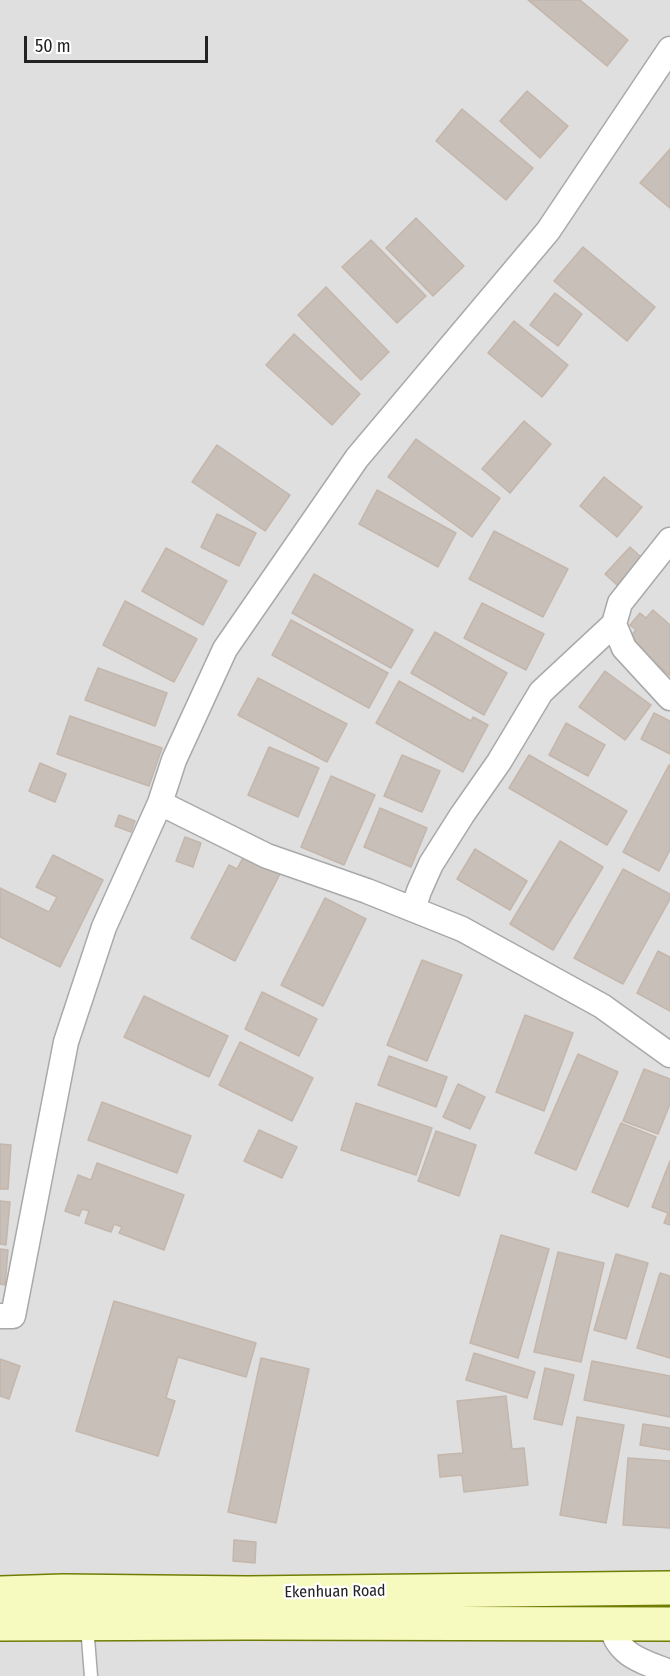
<!DOCTYPE html>
<style>
body{margin:0}
#map{position:relative;width:670px;height:1676px;overflow:hidden;background:#f2efe9;font-family:"Fira Sans Condensed",sans-serif}
canvas{display:block}
.scale{position:absolute;left:24px;top:36px;width:184px;height:27px;box-sizing:border-box;border:3px solid #222;border-top:0;padding-left:8px;font-size:18px;line-height:21px;white-space:nowrap;color:#222;-webkit-text-stroke:4px #fff;paint-order:stroke}
</style>
<div id="map">
<canvas width="670" height="1676"></canvas>
<div class="scale">50 m</div>
</div>
<script>
const c = document.querySelector('canvas').getContext('2d');
c.lineJoin = 'round';
function fillPath(path, color) {
  c.fillStyle = color;
  c.fill(path, 'evenodd');
}
function trace(path, color, width, dash) {
  c.strokeStyle = color;
  c.lineWidth = width;
  c.lineCap = dash ? 'butt' : 'round';
  c.setLineDash(dash || []);
  c.stroke(path);
}
function drawText(font, color, halo, rows, align = 'center') {
  c.font = font + ' "Fira Sans Condensed",sans-serif';
  c.lineWidth = 4.5;
  c.setLineDash([]);
  c.textBaseline = 'middle';
  c.strokeStyle = halo;
  c.fillStyle = color;
  for (const [text, x, y, turn = 0] of rows) {
    c.save();
    c.translate(x, y);
    c.rotate((+turn || 0) * Math.PI / 180);
    c.textAlign = isNaN(turn) ? turn : align;
    if (halo) c.strokeText(text, 0, 0);
    c.fillText(text, 0, 0);
    c.restore();
  }
}
const residential = new Path2D(`
 M 0,0 L 670,0 L 670,1676 L 0,1676 Z`);
const building = new Path2D(`
 M 528,0 L 580,0 L 628,40 L 607,66 Z
 M 527,91 L 568,126 L 540,158 L 500,121 Z
 M 462,109 L 533,168 L 506,200 L 436,141 Z
 M 670,149 L 670,208 L 640,183 Z
 M 416,218 L 464,266 L 433,296 L 386,248 Z
 M 371,240 L 426,296 L 397,323 L 342,267 Z
 M 583,247 L 655,307 L 627,341 L 554,281 Z
 M 326,287 L 389,352 L 361,380 L 298,315 Z
 M 555,293 L 582,314 L 558,346 L 530,325 Z
 M 514,321 L 568,365 L 542,397 L 488,353 Z
 M 294,334 L 360,394 L 332,425 L 266,365 Z
 M 524,421 L 551,444 L 510,493 L 482,469 Z
 M 416,439 L 500,498 L 472,537 L 388,477 Z
 M 217,445 L 290,495 L 265,531 L 192,482 Z
 M 604,477 L 642,507 L 617,537 L 580,506 Z
 M 377,490 L 456,533 L 438,567 L 359,524 Z
 M 217,514 L 256,533 L 239,566 L 201,547 Z
 M 494,531 L 568,569 L 543,617 L 469,579 Z
 M 630,547 L 642,558 L 617,585 L 605,574 Z
 M 166,548 L 227,581 L 203,625 L 142,591 Z
 M 314,574 L 413,630 L 391,668 L 292,613 Z
 M 125,601 L 197,639 L 174,682 L 103,645 Z
 M 482,603 L 544,634 L 526,670 L 464,638 Z
 M 653,610 L 670,625 L 670,676 L 628,639 L 636,630 L 630,625 L 640,613 L 646,618 Z
 M 291,620 L 388,673 L 369,708 L 272,655 Z
 M 435,632 L 507,673 L 484,715 L 411,673 Z
 M 98,668 L 167,693 L 155,726 L 85,700 Z
 M 605,671 L 651,705 L 625,740 L 579,707 Z
 M 258,678 L 347,724 L 327,762 L 238,715 Z
 M 399,681 L 471,721 L 473,717 L 488,725 L 463,772 L 376,723 Z
 M 654,713 L 670,721 L 670,754 L 641,739 Z
 M 70,716 L 162,748 L 149,786 L 57,754 Z
 M 566,723 L 605,745 L 588,776 L 549,755 Z
 M 269,747 L 319,768 L 298,817 L 248,795 Z
 M 402,755 L 440,771 L 422,812 L 384,796 Z
 M 529,755 L 627,811 L 607,845 L 509,788 Z
 M 40,763 L 66,774 L 55,802 L 29,791 Z
 M 669,765 L 670,765 L 670,850 L 659,871 L 623,852 Z
 M 331,776 L 375,795 L 344,865 L 301,847 Z
 M 380,808 L 427,828 L 411,867 L 364,847 Z
 M 119,815 L 135,821 L 131,832 L 115,826 Z
 M 185,837 L 201,843 L 193,867 L 176,861 Z
 M 560,841 L 603,867 L 553,950 L 510,924 Z
 M 475,849 L 527,881 L 510,910 L 457,879 Z
 M 246,852 L 282,870 L 235,961 L 191,938 L 229,865 L 237,869 Z
 M 53,855 L 103,880 L 60,967 L 0,937 L 0,888 L 49,912 L 57,897 L 36,887 Z
 M 623,869 L 670,894 L 670,899 L 623,984 L 574,958 Z
 M 325,898 L 366,919 L 323,1006 L 281,985 Z
 M 658,951 L 670,957 L 670,1011 L 637,993 Z
 M 422,960 L 462,975 L 427,1061 L 387,1045 Z
 M 262,992 L 317,1019 L 299,1056 L 245,1029 Z
 M 144,996 L 228,1036 L 209,1077 L 124,1037 Z
 M 525,1015 L 573,1033 L 544,1111 L 496,1092 Z
 M 240,1042 L 313,1078 L 292,1121 L 219,1085 Z
 M 578,1054 L 618,1072 L 576,1170 L 535,1153 Z
 M 389,1056 L 447,1077 L 436,1107 L 378,1085 Z
 M 644,1069 L 670,1079 L 670,1104 L 658,1134 L 623,1121 Z
 M 458,1084 L 485,1097 L 470,1129 L 443,1117 Z
 M 102,1102 L 191,1136 L 177,1173 L 88,1140 Z
 M 356,1103 L 432,1128 L 416,1175 L 341,1150 Z
 M 621,1123 L 656,1137 L 628,1207 L 592,1192 Z
 M 259,1130 L 297,1147 L 282,1178 L 244,1161 Z
 M 436,1131 L 476,1145 L 459,1196 L 418,1181 Z
 M 0,1144 L 11,1145 L 8,1189 L 0,1189 Z
 M 670,1161 L 670,1225 L 664,1223 L 668,1213 L 652,1207 Z
 M 97,1163 L 184,1195 L 164,1250 L 119,1233 L 122,1227 L 114,1224 L 111,1232 L 85,1223 L 89,1211 L 82,1209 L 79,1216 L 65,1211 L 78,1175 L 91,1180 Z
 M 0,1201 L 10,1202 L 6,1245 L 0,1244 Z
 M 501,1235 L 549,1249 L 518,1358 L 470,1343 Z
 M 0,1249 L 8,1250 L 5,1285 L 0,1284 Z
 M 558,1252 L 604,1263 L 581,1362 L 534,1352 Z
 M 616,1254 L 648,1263 L 626,1339 L 594,1330 Z
 M 660,1273 L 670,1276 L 670,1358 L 637,1348 Z
 M 114,1301 L 256,1343 L 246,1377 L 178,1357 L 166,1398 L 175,1401 L 158,1456 L 76,1431 Z
 M 474,1353 L 535,1372 L 527,1398 L 466,1380 Z
 M 261,1358 L 309,1369 L 276,1523 L 228,1512 Z
 M 0,1359 L 20,1366 L 9,1399 L 0,1396 Z
 M 592,1361 L 670,1376 L 670,1417 L 584,1400 Z
 M 545,1368 L 574,1375 L 562,1425 L 534,1419 Z
 M 506,1396 L 512,1449 L 524,1448 L 528,1485 L 464,1492 L 462,1475 L 440,1477 L 438,1455 L 463,1453 L 457,1401 Z
 M 577,1417 L 624,1425 L 606,1523 L 560,1515 Z
 M 643,1424 L 670,1428 L 670,1450 L 640,1445 Z
 M 628,1458 L 670,1461 L 670,1528 L 623,1525 Z
 M 234,1540 L 256,1542 L 255,1563 L 233,1561 Z`);
const lane = new Path2D(`
 M 87,1626 L 91,1676`);
const street = new Path2D(`
 M 670,540 L 620,603 L 614,624 L 624,648 L 670,698
 M 160,803 L 267,856 L 367,891 L 462,929 L 602,1006 L 670,1055
 M 413,909 L 419,891 L 431,864 L 462,815 L 499,762 L 541,692 L 614,624
 M 0,1316 L 13,1316 L 66,1042 L 104,927 L 160,803 L 174,760 L 225,649 L 357,458 L 548,231 L 670,49
 M 611,1623 C 616,1656 644,1662 670,1672`);
const secondary = new Path2D(`
 M 0,1593 L 63,1591 L 248,1593 L 670,1588
 M 0,1624 L 249,1623 L 670,1624`);
const streetNames = [
 ["Ekenhuan Road",335,1592,-1]
];
fillPath(residential, '#e0dfdf');
fillPath(building, '#c7bfb8');
trace(building, '#c4b6ab', 1.5);
trace(lane, '#a9a9a9', 15);
trace(street, '#a9a9a9', 27);
trace(secondary, '#707d05', 36);
trace(lane, '#fff', 12);
trace(street, '#fff', 24);
trace(secondary, '#f7fabf', 33);
drawText('16px', '#222', '#fff', streetNames);
</script>
